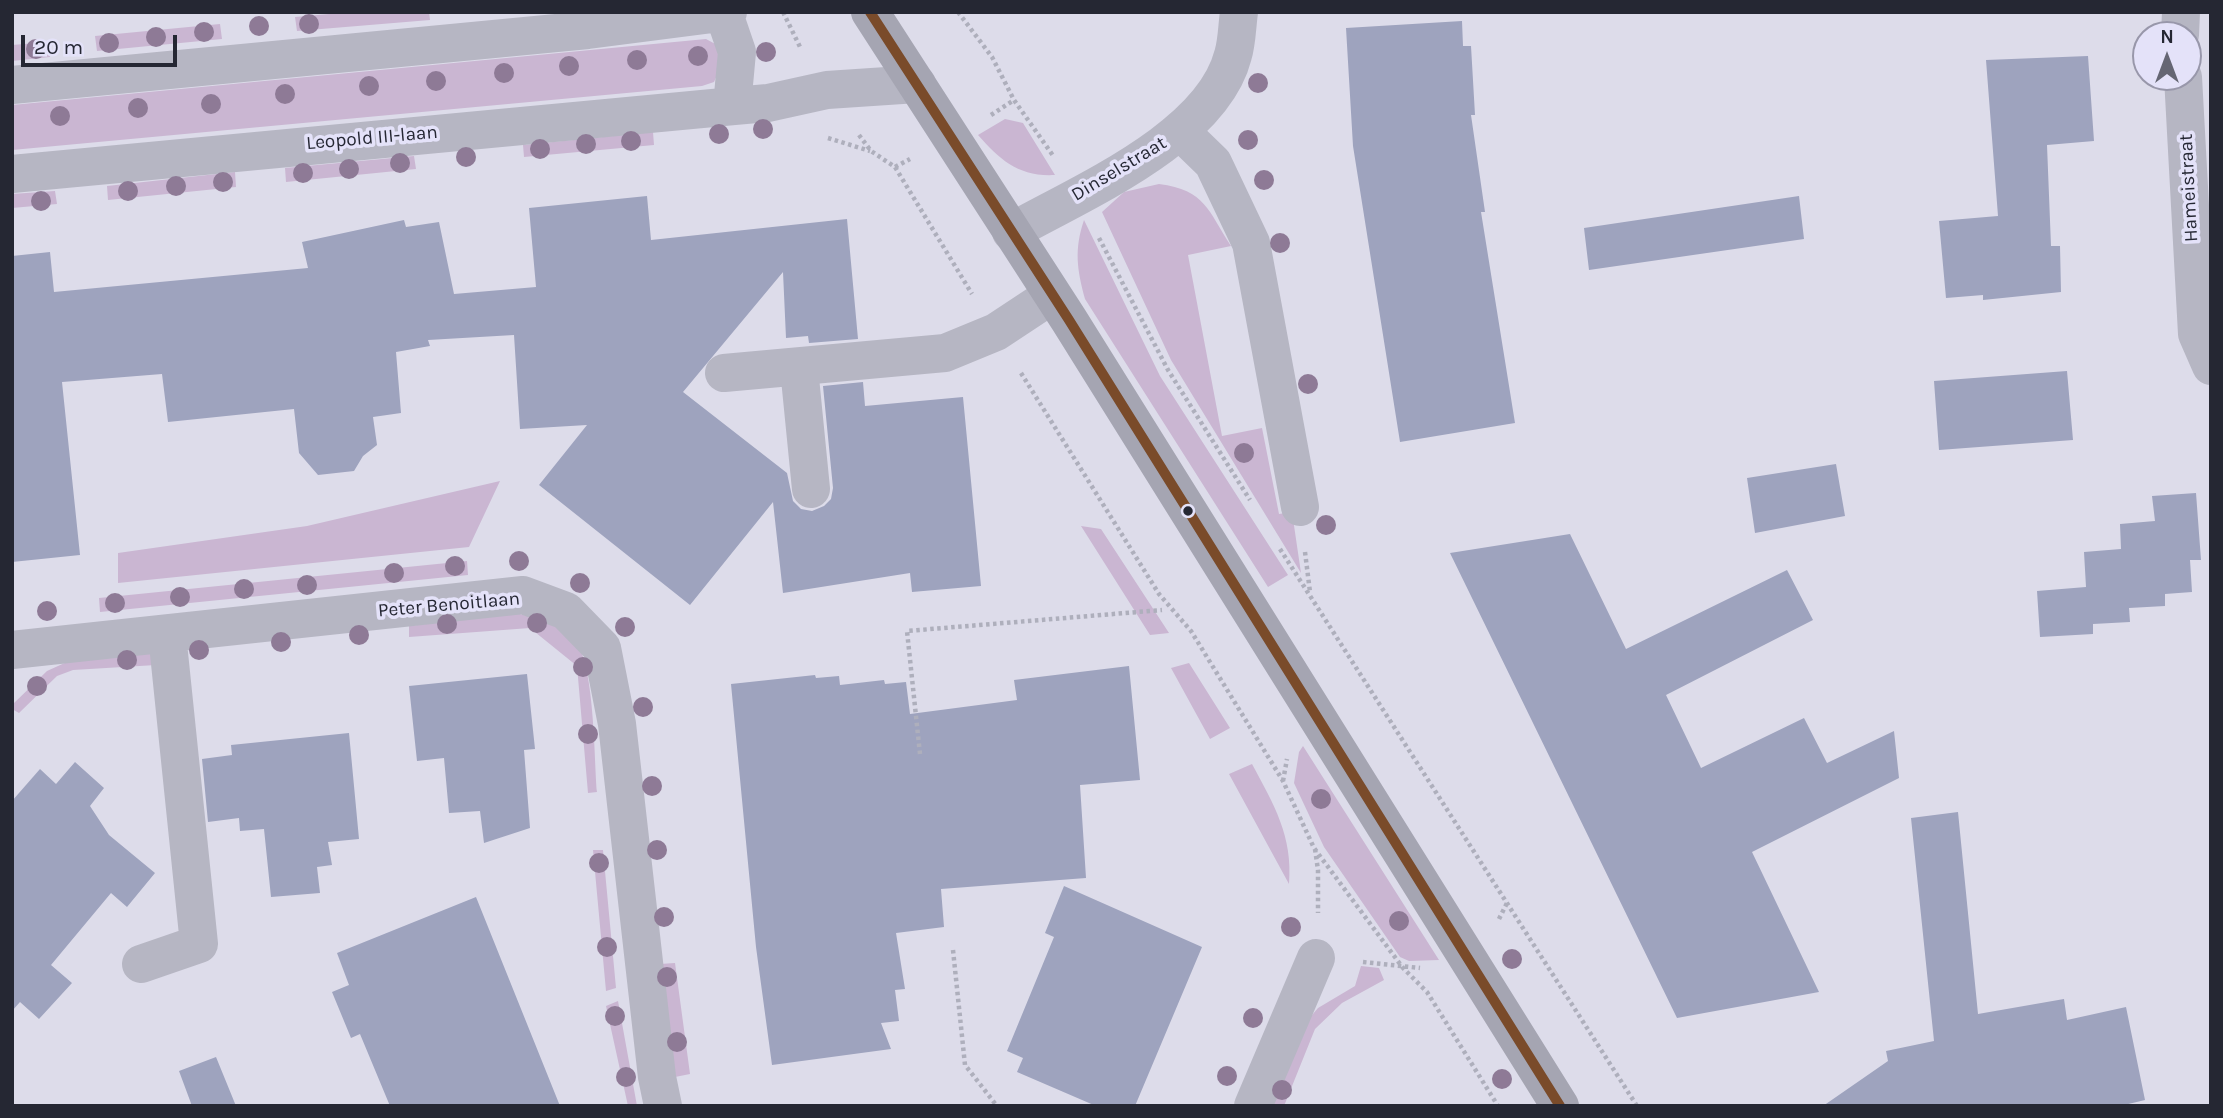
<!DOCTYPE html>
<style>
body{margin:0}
#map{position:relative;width:2223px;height:1118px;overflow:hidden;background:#dddcea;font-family:Karla,sans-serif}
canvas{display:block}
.frame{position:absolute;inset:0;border:14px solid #252733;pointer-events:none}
.north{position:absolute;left:2132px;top:21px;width:70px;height:70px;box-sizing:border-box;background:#e4e2f9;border:2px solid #9897aa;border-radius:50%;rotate:0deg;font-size:19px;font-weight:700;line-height:28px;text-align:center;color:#252733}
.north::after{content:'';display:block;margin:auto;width:24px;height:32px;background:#656673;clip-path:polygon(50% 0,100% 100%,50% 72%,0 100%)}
.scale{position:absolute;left:21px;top:35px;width:156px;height:32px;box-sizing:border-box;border:4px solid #252733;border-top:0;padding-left:9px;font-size:21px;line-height:24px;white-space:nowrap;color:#252733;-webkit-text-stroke:5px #e4e2f9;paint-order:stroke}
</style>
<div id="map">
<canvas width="2223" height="1118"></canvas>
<div class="frame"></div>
<div class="north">N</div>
<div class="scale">20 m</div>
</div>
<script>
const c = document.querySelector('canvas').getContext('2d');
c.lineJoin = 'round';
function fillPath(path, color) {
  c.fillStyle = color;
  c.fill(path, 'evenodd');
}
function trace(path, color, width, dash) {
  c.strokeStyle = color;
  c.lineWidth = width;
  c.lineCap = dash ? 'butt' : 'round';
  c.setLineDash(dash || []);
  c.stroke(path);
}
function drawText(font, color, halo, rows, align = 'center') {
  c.font = font + ' Karla,sans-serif';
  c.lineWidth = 7;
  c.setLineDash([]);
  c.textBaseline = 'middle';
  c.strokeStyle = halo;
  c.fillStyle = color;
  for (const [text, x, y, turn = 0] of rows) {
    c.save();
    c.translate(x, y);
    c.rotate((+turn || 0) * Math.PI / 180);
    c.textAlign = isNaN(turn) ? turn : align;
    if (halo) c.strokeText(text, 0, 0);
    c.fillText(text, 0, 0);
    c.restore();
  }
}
const green = new Path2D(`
 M 352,12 L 429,12 L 430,20 L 297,31 L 295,17 Z
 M 220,24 L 222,39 L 97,51 L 95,36 Z
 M 706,39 L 719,46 L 720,69 L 714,82 L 702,86 L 12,150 L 12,105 Z
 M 49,42 L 50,57 L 12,61 L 12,45 Z
 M 1005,119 L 1023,123 L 1055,175 C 1019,177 1000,160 978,135 Z
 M 653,132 L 654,145 L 524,157 L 523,145 Z
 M 414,156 L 416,169 L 286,182 L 285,168 Z
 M 235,172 L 236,187 L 108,200 L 107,186 Z
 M 1159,184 C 1206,190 1208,211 1231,246 L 1188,255 L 1222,436 L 1262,428 L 1279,514 L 1292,512 L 1301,573 L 1171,360 L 1102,212 L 1124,192 Z
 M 55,191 L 57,204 L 12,208 L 12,194 Z
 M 1084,220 L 1160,376 L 1288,575 L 1268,587 L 1085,299 C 1077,269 1074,250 1084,220 Z
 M 500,481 L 469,547 L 118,583 L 118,553 L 307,526 Z
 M 1081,526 L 1101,529 L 1169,633 L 1150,635 Z
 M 467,561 L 468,575 L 100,612 L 99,598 Z
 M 516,613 C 536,618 560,624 574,639 C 595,662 594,758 597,792 L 588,793 L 577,666 L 530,628 L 409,637 L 409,626 Z
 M 154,652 L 156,665 L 73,670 L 57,676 L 19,713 L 12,709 L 12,705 L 47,671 L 69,661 Z
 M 1189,663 L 1230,728 L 1210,739 L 1171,668 Z
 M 1303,746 L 1439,960 L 1409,961 L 1400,957 L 1324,847 L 1294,783 L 1299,752 Z
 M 1252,764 C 1274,805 1293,836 1289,884 L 1229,774 Z
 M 593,850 L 603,850 L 616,988 L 606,991 Z
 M 675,963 L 690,1074 L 675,1077 L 660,964 Z
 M 1361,966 L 1379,968 L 1384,980 L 1342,1003 L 1315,1029 L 1284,1106 L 1271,1106 L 1307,1021 L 1318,1008 L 1355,986 Z
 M 618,1001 L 637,1106 L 628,1106 L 606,1006 Z`);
const building = new Path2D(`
 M 1462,21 L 1463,46 L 1471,46 L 1475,115 L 1471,115 L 1485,212 L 1481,212 L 1515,423 L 1400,442 L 1353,146 L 1346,28 Z
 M 2088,56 L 2094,141 L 2047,145 L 2051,246 L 2060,246 L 2061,292 L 1983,300 L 1983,295 L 1946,298 L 1939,221 L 1998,216 L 1986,60 Z
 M 647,196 L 651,240 L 847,219 L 858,339 L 809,343 L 808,336 L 786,338 L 783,272 L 683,392 L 787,473 L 793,501 L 801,509 L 812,511 L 824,506 L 831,499 L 833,488 L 823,386 L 863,382 L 865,406 L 963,397 L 981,586 L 912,592 L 910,573 L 783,593 L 773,502 L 690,605 L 539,485 L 587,425 L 520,429 L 514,335 L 428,340 L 430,346 L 396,352 L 401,413 L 373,417 L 377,445 L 363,456 L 354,471 L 318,475 L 299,453 L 294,409 L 168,422 L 162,374 L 62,382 L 80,555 L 12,562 L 12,256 L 50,252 L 54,292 L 308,268 L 302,242 L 404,220 L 406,227 L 439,222 L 454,294 L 536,287 L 529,208 Z
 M 1799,196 L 1804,239 L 1589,270 L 1584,228 Z
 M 2067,371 L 2073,440 L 1939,450 L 1934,381 Z
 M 1836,464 L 1845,516 L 1755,533 L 1747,478 Z
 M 2196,493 L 2201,560 L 2190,560 L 2192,592 L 2165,594 L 2165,606 L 2129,608 L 2130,622 L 2093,624 L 2093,634 L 2040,637 L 2037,591 L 2086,587 L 2084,552 L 2121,549 L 2120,524 L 2155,521 L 2152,496 Z
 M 1570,534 L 1626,649 L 1787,570 L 1813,620 L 1666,695 L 1701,768 L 1804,718 L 1827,763 L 1894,731 L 1899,778 L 1752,852 L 1819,992 L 1677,1018 L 1450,553 Z
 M 1129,666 L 1140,780 L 1080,785 L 1086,878 L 941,889 L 944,927 L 896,933 L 905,989 L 895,990 L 899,1021 L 881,1023 L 891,1049 L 772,1065 L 756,947 L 731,684 L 815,675 L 816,678 L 839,676 L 840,685 L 884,680 L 885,684 L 906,682 L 910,714 L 1017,700 L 1014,680 Z
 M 527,674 L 535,749 L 524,750 L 530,828 L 484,843 L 480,811 L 449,813 L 444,758 L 417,761 L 409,686 Z
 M 349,733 L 359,839 L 328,842 L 332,865 L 317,867 L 320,893 L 271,897 L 264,829 L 240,831 L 239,818 L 208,822 L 202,759 L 232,755 L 231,745 Z
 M 75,762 L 104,788 L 90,806 L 109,835 L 155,873 L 127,907 L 111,893 L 51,965 L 72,983 L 39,1019 L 20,1002 L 12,1011 L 12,801 L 40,769 L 56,784 Z
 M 1958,812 L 1978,1014 L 2064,999 L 2067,1020 L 2126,1007 L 2145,1100 L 2120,1106 L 1823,1106 L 1888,1061 L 1886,1051 L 1934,1041 L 1911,818 Z
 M 1064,886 L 1202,947 L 1135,1106 L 1096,1106 L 1017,1072 L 1023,1058 L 1007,1051 L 1054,937 L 1045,933 Z
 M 476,897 L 560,1106 L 390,1106 L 360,1034 L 351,1038 L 332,992 L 349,985 L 337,953 Z
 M 216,1057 L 236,1106 L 192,1106 L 179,1071 Z`);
const path = new Path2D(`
 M 783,12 L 801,49
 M 958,12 L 992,57 L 1014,100 L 1054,157
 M 991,115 L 1014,100
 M 859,135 L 871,151 L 895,167 L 972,294
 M 828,138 L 870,151
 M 895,167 L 910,159
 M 1099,238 L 1168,370 L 1250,500
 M 1021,373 L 1159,594 L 1191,631 L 1283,781 L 1314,848 L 1403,968 L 1427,992 L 1498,1106
 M 1280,549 L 1637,1106
 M 1305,552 L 1310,592
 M 920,754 L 907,631 L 1162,610
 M 1283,781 L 1287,759
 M 1315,849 L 1318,870 L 1318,913
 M 1499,919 L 1507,903
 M 953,950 L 965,1065 L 997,1106
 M 1363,962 L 1420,968`);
const minor = new Path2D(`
 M 724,14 L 737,52 L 732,106
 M 2180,35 L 2181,12
 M 2183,77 L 2197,334 L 2211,366
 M 12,85 L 588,30 L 728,12
 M 1180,131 L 1213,163 L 1251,243 L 1300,507
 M 12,174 L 734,106 L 768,103 L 827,90 L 917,84
 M 1011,232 C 1080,193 1212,138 1233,55 C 1237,42 1237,26 1239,12
 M 799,368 L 811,489
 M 724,373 L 945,353 L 996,332 L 1052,295
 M 12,650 L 523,595 L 566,611 L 602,648 L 617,724 L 657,1077 L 663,1106
 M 141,964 L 199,944 L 167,634
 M 1253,1106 L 1316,958`);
const major = new Path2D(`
 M 870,12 L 1069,320 L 1560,1106`);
const bus1 = new Path2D(`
 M 870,12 L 1069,320 L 1560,1106`);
const trees = [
 [309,24],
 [259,26],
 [204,32],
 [156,37],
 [109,43],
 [36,49],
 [766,52],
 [698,56],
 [637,60],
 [569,66],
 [504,73],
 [436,81],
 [1258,83],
 [369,86],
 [285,94],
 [211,104],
 [138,108],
 [60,116],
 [763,129],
 [719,134],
 [1248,140],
 [631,141],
 [586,144],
 [540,149],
 [466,157],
 [400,163],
 [349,169],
 [303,173],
 [1264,180],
 [223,182],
 [176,186],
 [128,191],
 [41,201],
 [1280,243],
 [1308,384],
 [1244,453],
 [1326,525],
 [519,561],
 [455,566],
 [394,573],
 [580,583],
 [307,585],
 [244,589],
 [180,597],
 [115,603],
 [47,611],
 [537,623],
 [447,624],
 [625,627],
 [359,635],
 [281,642],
 [199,650],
 [127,660],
 [583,667],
 [37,686],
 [643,707],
 [588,734],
 [652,786],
 [1321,799],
 [657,850],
 [599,863],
 [664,917],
 [1399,921],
 [1291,927],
 [607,947],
 [1512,959],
 [667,977],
 [615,1016],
 [1253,1018],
 [677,1042],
 [1227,1076],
 [626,1077],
 [1502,1079],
 [1282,1090]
];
const markers = [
 [1188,511,6,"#252733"]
];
const streetNames = [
 ["Leopold III-laan",372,138,-5],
 ["Dinselstraat",1119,169,-31],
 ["Hameistraat",2189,188,-93],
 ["Peter Benoitlaan",449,605,-5]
];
fillPath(green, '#cab6d2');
fillPath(building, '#9ea3be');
trace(path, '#aeafbc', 4.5, [3.5, 3.5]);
trace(minor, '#b6b6c3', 38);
trace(major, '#a5a5b2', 38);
trace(bus1, '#7a4b2a', 10);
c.fillStyle = '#8e7a96';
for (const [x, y] of trees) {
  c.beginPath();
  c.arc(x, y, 10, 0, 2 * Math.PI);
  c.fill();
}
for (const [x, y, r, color] of markers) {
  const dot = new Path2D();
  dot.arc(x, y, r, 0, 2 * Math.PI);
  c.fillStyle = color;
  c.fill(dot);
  trace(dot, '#e4e2f9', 2.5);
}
drawText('19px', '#252733', '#e4e2f9', streetNames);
</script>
